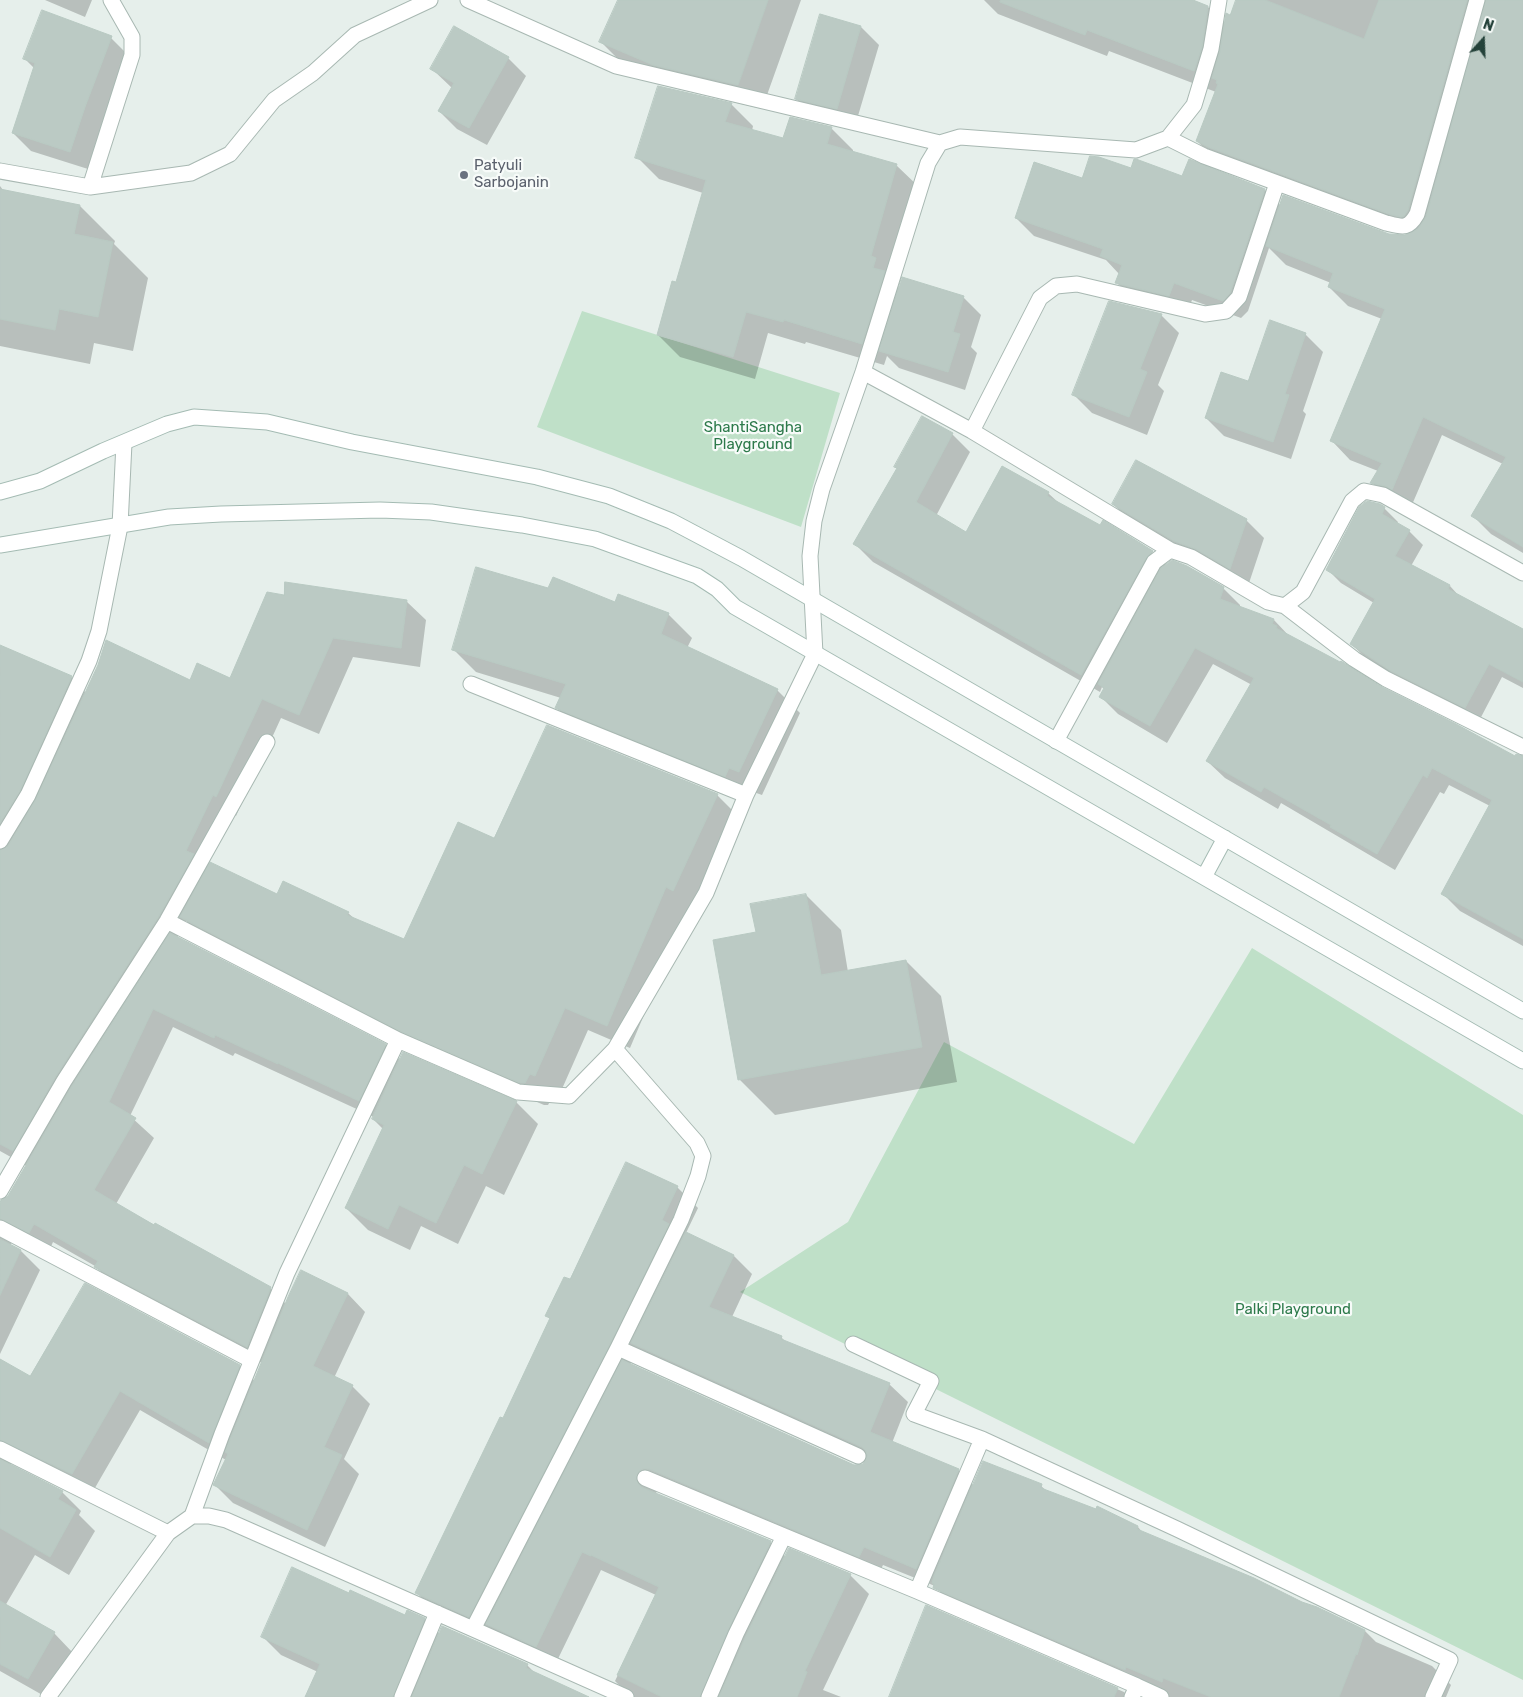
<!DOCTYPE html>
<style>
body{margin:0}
#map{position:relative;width:1523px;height:1697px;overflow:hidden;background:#e6efeb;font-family:Rubik,sans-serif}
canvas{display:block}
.north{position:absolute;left:1458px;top:15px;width:50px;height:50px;-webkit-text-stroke:4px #f7fbf9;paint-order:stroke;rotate:20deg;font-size:14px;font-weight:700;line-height:20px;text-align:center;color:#24423a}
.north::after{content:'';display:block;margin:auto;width:18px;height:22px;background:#24423a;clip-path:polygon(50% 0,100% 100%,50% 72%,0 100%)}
</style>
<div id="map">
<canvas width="1523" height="1697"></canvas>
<div class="north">N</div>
</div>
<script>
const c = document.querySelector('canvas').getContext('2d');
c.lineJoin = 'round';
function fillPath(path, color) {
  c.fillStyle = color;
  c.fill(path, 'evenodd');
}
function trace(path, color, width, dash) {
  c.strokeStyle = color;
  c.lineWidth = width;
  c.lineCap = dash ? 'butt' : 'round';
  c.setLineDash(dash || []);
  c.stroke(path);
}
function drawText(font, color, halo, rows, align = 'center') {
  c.font = font + ' Rubik,sans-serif';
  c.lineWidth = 4.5;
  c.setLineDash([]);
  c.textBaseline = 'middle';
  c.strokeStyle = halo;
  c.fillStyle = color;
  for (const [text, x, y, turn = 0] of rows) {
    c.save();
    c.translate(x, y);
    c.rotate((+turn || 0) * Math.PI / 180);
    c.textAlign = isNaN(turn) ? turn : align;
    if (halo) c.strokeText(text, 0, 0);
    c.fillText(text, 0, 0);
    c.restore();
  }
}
const green = new Path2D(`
 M 582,311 L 840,393 L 801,527 L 537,427 Z
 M 1252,948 L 1523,1115 L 1523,1680 L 740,1292 L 848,1222 L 944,1042 L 1134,1144 Z`);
const shadow = new Path2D(`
 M 45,0 L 92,0 L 85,17 Z
 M 619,0 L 801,0 L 762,109 L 678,89 L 625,66 L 601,42 Z
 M 984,0 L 1189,0 L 1208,7 L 1226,25 L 1238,0 L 1523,0 L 1523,553 L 1491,534 L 1473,516 L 1503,464 L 1442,435 L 1411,507 L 1390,501 L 1371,482 L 1378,471 L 1350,460 L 1332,441 L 1382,319 L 1348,306 L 1329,287 L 1331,283 L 1286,265 L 1269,248 L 1248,311 L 1241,318 L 1192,300 L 1187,313 L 1135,301 L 1117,283 L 1120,275 L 1106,260 L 1034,236 L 1016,218 L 1083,180 L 1132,170 L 1265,190 L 1281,206 L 1389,235 L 1405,237 L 1411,233 L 1228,166 L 1216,160 L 1197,141 L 1216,92 L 1109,51 L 1107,56 L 998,14 Z
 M 820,16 L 861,27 L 879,45 L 855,126 L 814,116 L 796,99 Z
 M 111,38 L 129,56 L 88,169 L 31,151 L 13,133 L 34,68 L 25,59 Z
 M 508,58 L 526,76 L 487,145 L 457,129 L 439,111 L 452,88 L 431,68 Z
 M 731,104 L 753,126 L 752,131 L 784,140 L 831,128 L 853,150 L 853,153 L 896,165 L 919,187 L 896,285 L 900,289 L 963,297 L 981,315 L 971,347 L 977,353 L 965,390 L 899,368 L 887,356 L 884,365 L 806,342 L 805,344 L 768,333 L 755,379 L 680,357 L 658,335 L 677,284 L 703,193 L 659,179 L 637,157 Z
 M 0,186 L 3,190 L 80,206 L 115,241 L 114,244 L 148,278 L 133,351 L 94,343 L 90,364 L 0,346 Z
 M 1161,315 L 1179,333 L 1158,385 L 1164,391 L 1147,435 L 1092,413 L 1074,395 Z
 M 1305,334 L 1323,352 L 1303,411 L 1306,414 L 1291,459 L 1224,436 L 1206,418 Z
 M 923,418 L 952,434 L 970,452 L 936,516 L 967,533 L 1048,493 L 1060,504 L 1101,526 L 1103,522 L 1152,552 L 1167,566 L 1223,588 L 1240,605 L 1240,607 L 1274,620 L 1291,638 L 1523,765 L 1523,946 L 1460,911 L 1443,894 L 1490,806 L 1449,785 L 1444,794 L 1440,792 L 1395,870 L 1281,803 L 1278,809 L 1225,778 L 1207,761 L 1252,685 L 1213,664 L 1167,743 L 1118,714 L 1101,697 L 1105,690 L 1102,687 L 1100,692 L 873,562 L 855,544 L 898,469 L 896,467 Z
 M 1113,504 L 1246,520 L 1264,538 L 1248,586 L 1131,522 Z
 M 1384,508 L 1398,522 L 1397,524 L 1409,531 L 1423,545 L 1411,566 L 1450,586 L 1460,597 L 1523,634 L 1523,688 L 1502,677 L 1479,721 L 1406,684 L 1365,657 L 1351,644 L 1374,603 L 1341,583 L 1327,569 Z
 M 549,590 L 668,614 L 692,638 L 687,648 L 777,690 L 800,713 L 762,795 L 579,730 L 556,707 L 561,698 L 476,672 L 453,649 Z
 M 285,596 L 406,601 L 426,620 L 420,667 L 353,657 L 319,734 L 281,718 L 236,816 L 232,814 L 209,863 L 277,896 L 348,913 L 356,920 L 404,941 L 494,840 L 717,795 L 740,818 L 689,909 L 630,1048 L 588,1030 L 558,1098 L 553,1096 L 548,1105 L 544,1105 L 426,1054 L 204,940 L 186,921 L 177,938 L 385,1045 L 400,1060 L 516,1102 L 538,1124 L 504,1195 L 486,1186 L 458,1244 L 421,1226 L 410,1250 L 368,1230 L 346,1208 L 384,1130 L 373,1119 L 374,1117 L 235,1053 L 233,1056 L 173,1027 L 130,1116 L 154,1138 L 116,1204 L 270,1288 L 286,1304 L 301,1272 L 348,1294 L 365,1312 L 334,1378 L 352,1386 L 370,1404 L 344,1459 L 359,1474 L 325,1547 L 233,1503 L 215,1485 L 226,1460 L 140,1410 L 92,1493 L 19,1459 L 11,1464 L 10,1466 L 62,1492 L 81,1511 L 79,1515 L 95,1531 L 69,1575 L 35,1555 L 5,1606 L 54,1633 L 73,1653 L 46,1697 L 0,1671 L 0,1360 L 31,1378 L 239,1366 L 255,1381 L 262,1363 L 115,1286 L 95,1266 L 53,1242 L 49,1251 L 15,1239 L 10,1245 L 21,1251 L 40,1270 L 0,1354 L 0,1205 L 9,1197 L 27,1166 L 0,1151 L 0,646 L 71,677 L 86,693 L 191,681 L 231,680 Z
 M 806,895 L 841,930 L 848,972 L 906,961 L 941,996 L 957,1082 L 775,1115 L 740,1080 L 757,933 Z
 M 677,1187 L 698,1208 L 686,1233 L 734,1256 L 752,1274 L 732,1317 L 781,1337 L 786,1342 L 889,1384 L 908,1402 L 892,1443 L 958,1470 L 974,1486 L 1041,1486 L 1048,1492 L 1138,1527 L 1143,1533 L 1365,1631 L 1376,1642 L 1432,1666 L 1451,1685 L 1446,1697 L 1162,1697 L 953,1606 L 935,1586 L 883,1565 L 878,1575 L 657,1489 L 656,1494 L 770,1542 L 786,1557 L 850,1575 L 869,1594 L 823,1690 L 841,1697 L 631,1697 L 615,1681 L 656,1595 L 601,1570 L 555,1665 L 437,1614 L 417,1593 L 503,1420 L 551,1320 L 546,1315 L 570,1281 ZM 638,1349 L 651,1362 L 868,1459 L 867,1461 L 860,1467 L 854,1466 L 630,1365 Z
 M 350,1594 L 406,1616 L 424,1619 L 440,1634 L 527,1665 L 537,1675 L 586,1697 L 307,1697 L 318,1672 L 281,1655 L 262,1636 Z
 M 926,1607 L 1124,1692 L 1129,1697 L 890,1697 Z`);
const building = new Path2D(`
 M 618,0 L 768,0 L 738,85 L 653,65 L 599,42 Z
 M 1001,0 L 1193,0 L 1208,6 L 1202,47 L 1194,71 L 1087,30 L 1085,35 L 1000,2 Z
 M 1236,0 L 1265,0 L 1364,39 L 1379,0 L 1467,0 L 1408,210 L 1404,216 L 1401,217 L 1389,214 L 1208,147 L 1196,141 L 1218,84 L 1216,83 L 1217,80 L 1212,78 L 1220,51 L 1226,13 L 1230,15 Z
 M 1486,0 L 1523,0 L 1523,547 L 1471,516 L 1506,457 L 1423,417 L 1392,490 L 1385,486 L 1370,483 L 1382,463 L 1330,441 L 1385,309 L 1328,287 L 1333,273 L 1266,246 L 1283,195 L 1389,234 L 1405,235 L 1418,229 L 1426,217 Z
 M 42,10 L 112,36 L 85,107 L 70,152 L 12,133 L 35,63 L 23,59 Z
 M 820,14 L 861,26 L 837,109 L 795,99 Z
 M 454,26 L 509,57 L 469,128 L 438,111 L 454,83 L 430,69 Z
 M 658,86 L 732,103 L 725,122 L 783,138 L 790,117 L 832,127 L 827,144 L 897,164 L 871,256 L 876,258 L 873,268 L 885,271 L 862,344 L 784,320 L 783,322 L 746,312 L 733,357 L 657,335 L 672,281 L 676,282 L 706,180 L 635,158 Z
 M 1090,156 L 1099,157 L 1131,168 L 1134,159 L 1136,159 L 1182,176 L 1189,159 L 1265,189 L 1230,293 L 1223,301 L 1174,283 L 1169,296 L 1115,283 L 1122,265 L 1100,256 L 1103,249 L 1015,218 L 1034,162 L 1082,178 Z
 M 0,189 L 80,205 L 74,234 L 113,242 L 98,317 L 59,309 L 55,330 L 0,319 Z
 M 902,277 L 964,296 L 953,332 L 960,334 L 948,372 L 879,351 Z
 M 1109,301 L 1162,314 L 1140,369 L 1147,372 L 1129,417 L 1072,395 Z
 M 1270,320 L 1306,333 L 1285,394 L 1289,395 L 1273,442 L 1205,418 L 1221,372 L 1248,381 Z
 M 922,416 L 953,433 L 916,502 L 966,532 L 1002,466 L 1049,492 L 1047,496 L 1100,525 L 1103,520 L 1153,551 L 1146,558 L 1081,675 L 853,544 L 897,468 L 894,467 Z
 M 1136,460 L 1247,519 L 1230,569 L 1196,549 L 1174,541 L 1112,504 Z
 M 1367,501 L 1380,504 L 1385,507 L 1382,514 L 1410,530 L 1395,556 L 1450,585 L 1448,589 L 1523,629 L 1523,682 L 1489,664 L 1465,708 L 1391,671 L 1350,644 L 1375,599 L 1326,570 L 1359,507 Z
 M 1172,560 L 1187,566 L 1224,587 L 1220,599 L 1274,619 L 1272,624 L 1277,626 L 1276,628 L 1340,662 L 1341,661 L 1382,687 L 1456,724 L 1515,756 L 1516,754 L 1523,756 L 1523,939 L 1441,894 L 1492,800 L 1432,768 L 1427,778 L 1423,775 L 1377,854 L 1330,827 L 1331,825 L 1264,787 L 1261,792 L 1206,761 L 1254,678 L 1195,648 L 1150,726 L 1099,697 L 1104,688 L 1098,684 L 1161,568 Z
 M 476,567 L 548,588 L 553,577 L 615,602 L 618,594 L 669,613 L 661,634 L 778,689 L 739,772 L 729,768 L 725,777 L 555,708 L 566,684 L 452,650 Z
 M 285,582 L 407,600 L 401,648 L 333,638 L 299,715 L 262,699 L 216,797 L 213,795 L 186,851 L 194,854 L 159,916 L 56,1076 L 13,1151 L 0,1144 L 0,850 L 8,846 L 36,799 L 98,665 L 106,640 L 190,680 L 197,663 L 230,678 L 267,592 L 284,595 Z
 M 0,645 L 72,676 L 20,791 L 0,823 Z
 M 547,725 L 718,794 L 673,891 L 666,887 L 607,1026 L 565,1008 L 535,1076 L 530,1074 L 525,1083 L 520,1083 L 402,1032 L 180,917 L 210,862 L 277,894 L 283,881 L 349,912 L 347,915 L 404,939 L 458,822 L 494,838 Z
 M 806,894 L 821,975 L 906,960 L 922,1047 L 738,1080 L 713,940 L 756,932 L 750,904 Z
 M 170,933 L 386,1044 L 359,1101 L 278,1063 L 278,1064 L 215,1035 L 214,1038 L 153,1009 L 109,1102 L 136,1118 L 94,1190 L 154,1225 L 155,1223 L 271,1287 L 247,1347 L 94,1267 L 98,1261 L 34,1224 L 29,1233 L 0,1219 L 0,1203 L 1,1200 L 8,1196 L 72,1086 Z
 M 403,1052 L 517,1101 L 482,1174 L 464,1165 L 436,1223 L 399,1205 L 388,1229 L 345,1208 L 384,1125 L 372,1119 Z
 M 626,1162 L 678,1186 L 662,1220 L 669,1224 L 610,1344 L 469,1617 L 415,1593 L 500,1417 L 503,1418 L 550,1318 L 545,1316 L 564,1277 L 570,1279 Z
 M 686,1232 L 734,1255 L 709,1307 L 782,1336 L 781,1339 L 890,1383 L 870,1432 L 959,1469 L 916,1569 L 864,1547 L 859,1557 L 649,1469 L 643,1469 L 639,1471 L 636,1480 L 641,1487 L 771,1541 L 728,1630 L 700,1697 L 662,1697 L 617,1675 L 659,1587 L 591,1555 L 591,1556 L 582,1552 L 536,1647 L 486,1624 L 622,1360 L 854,1465 L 863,1464 L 867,1456 L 866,1451 L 862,1447 L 631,1343 Z
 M 0,1239 L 21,1250 L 0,1295 Z
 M 301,1270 L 348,1293 L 313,1366 L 353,1385 L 324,1447 L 342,1455 L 307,1530 L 213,1485 L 228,1454 L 225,1452 L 231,1437 L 288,1297 Z
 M 85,1283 L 240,1365 L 209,1443 L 120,1391 L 72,1474 L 0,1440 L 0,1359 L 30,1376 Z
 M 0,1459 L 63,1491 L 58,1499 L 76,1510 L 50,1557 L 0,1528 Z
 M 983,1461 L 1042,1484 L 1041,1488 L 1096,1509 L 1097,1506 L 1138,1526 L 1137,1529 L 1254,1578 L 1302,1602 L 1317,1607 L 1365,1630 L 1357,1655 L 1356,1654 L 1339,1697 L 1211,1697 L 1163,1678 L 1162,1682 L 1126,1667 L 1125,1670 L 933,1588 L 934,1584 L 932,1583 L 934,1576 Z
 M 789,1548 L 851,1574 L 805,1671 L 807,1672 L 797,1697 L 719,1697 L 745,1638 Z
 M 292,1567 L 349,1593 L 350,1590 L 405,1615 L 407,1610 L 425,1618 L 393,1697 L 305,1697 L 320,1664 L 261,1637 Z
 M 0,1601 L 55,1632 L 28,1679 L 0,1664 Z
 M 926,1605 L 1118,1688 L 1114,1697 L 889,1697 Z
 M 442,1626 L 528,1664 L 526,1668 L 589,1697 L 412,1697 Z`);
const minor = new Path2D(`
 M 468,0 L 616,66 L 940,143
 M 1168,138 L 1204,156 L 1386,223 C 1402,227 1408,230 1417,214 L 1477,0
 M 0,171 L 90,187 L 191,173 L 230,154 L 274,100 L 313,73 L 355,35 L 430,0
 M 90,187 L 132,55 L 132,37 L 111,0
 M 863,372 L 972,431 L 1170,550
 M 972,431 L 1040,298 L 1056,286 L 1077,284 L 1205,314 L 1226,311 L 1239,297 L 1277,183
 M 1285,606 L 1354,659 L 1386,679 L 1523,747
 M 471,684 L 746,795
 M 1056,741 L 1154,562 L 1170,550 L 1191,557 L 1268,602 L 1285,606 L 1303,592 L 1352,501 L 1364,491 L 1383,495 L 1523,573
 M 0,841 L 28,795 L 89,661 L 99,631 L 120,526 L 124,443
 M 167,921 L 398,1040
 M 0,1191 L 64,1081 L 167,921 L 267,742
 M 0,1228 L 251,1360
 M 853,1344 L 931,1381 L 914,1414 L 982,1439
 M 618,1348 L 858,1456
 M 0,1449 L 168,1533
 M 645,1478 L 784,1536
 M 192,1516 L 222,1434 L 287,1273 L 398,1040 L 518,1092 L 569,1096 L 615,1049
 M 917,1591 L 982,1439 L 1177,1529 L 1450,1660 L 1433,1697
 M 1137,1686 L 1161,1697
 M 48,1697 L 168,1533 L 192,1516 L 209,1516 L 226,1520 L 473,1629
 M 402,1697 L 437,1613
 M 626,1697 L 473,1629 L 618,1348 L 681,1220 L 698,1176 L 703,1156 L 697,1143 L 615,1049 L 706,893 L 746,795 L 815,654 L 810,556 L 814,521 L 822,489 L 863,372 L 928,163 L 940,143 L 960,137 L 1136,150 L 1168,138 L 1194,105 L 1211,49 L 1219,0
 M 709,1697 L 736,1634 L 784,1536 L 917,1591 L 1137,1686 L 1132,1697`);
const secondary = new Path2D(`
 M 0,492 L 40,481 L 103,451 L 167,424 L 194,417 L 267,422 L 352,442 L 537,477 L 609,496 L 671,521 L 741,558 L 1523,1011
 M 0,545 L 169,517 L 221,514 L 380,510 L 431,512 L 522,525 L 595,539 L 697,576 L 717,589 L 735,607 L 1523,1061
 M 1204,877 L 1225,838`);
const markers = [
 [464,175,5,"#6b7280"]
];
const worshipNames = [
 ["Patyuli",474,166],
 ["Sarbojanin",474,183]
];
const parkNames = [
 ["ShantiSangha",753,428],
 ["Playground",753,445],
 ["Palki Playground",1293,1310]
];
fillPath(green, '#bfe0c8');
fillPath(shadow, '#0003');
fillPath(building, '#bbcac4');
trace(building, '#b8c9c2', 1);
trace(minor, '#a8b8b2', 17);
trace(secondary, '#a4bbb3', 17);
trace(minor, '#fff', 15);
trace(secondary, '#fff', 15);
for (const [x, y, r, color] of markers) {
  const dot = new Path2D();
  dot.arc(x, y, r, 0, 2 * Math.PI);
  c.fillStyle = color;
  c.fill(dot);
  trace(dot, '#f7fbf9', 2);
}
drawText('15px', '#5b616d', '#f7fbf9', worshipNames, 'left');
drawText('15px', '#2d7a4b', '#f7fbf9', parkNames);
</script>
